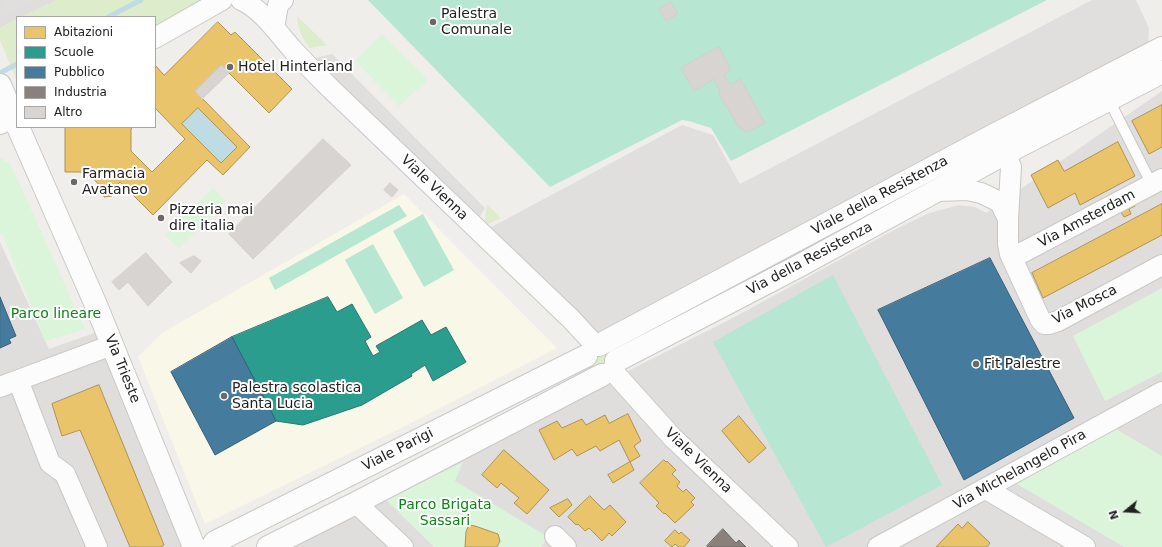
<!DOCTYPE html>
<style>
body{margin:0}
#map{position:relative;width:1162px;height:547px;overflow:hidden;background:#f0eeeb;font-family:"DejaVu Sans",sans-serif}
canvas{display:block}
.legend{position:absolute;left:16px;top:16px;width:140px;height:112px;box-sizing:border-box;background:#fff;border:1px solid #a7a7a7;margin:0;padding:5px 7px;list-style:none;font-size:12px;color:#222}
.legend li{display:flex;align-items:center;gap:8px;height:20px}
.legend b{width:20px;border:1px solid #a7a7a7}
.north{position:absolute;left:1106px;top:491px;width:40px;height:40px;-webkit-text-stroke:3px #fff;paint-order:stroke;rotate:252deg;font-size:11px;font-weight:700;line-height:16px;text-align:center;color:#222}
.north::after{content:'';display:block;margin:auto;width:14px;height:18px;background:#222;clip-path:polygon(50% 0,100% 100%,50% 72%,0 100%)}
</style>
<div id="map">
<canvas width="1162" height="547"></canvas>
<ul class="legend">
<li><b style="height:11px;background:#e9c46a"></b>Abitazioni</li>
<li><b style="height:11px;background:#2a9d8f"></b>Scuole</li>
<li><b style="height:11px;background:#457b9d"></b>Pubblico</li>
<li><b style="height:11px;background:#8a817c"></b>Industria</li>
<li><b style="height:11px;background:#d7d4d2"></b>Altro</li>
</ul>
<div class="north">N</div>
</div>
<script>
const c = document.querySelector('canvas').getContext('2d');
c.lineJoin = 'round';
function fillPath(path, color) {
  c.fillStyle = color;
  c.fill(path, 'evenodd');
}
function trace(path, color, width, dash) {
  c.strokeStyle = color;
  c.lineWidth = width;
  c.lineCap = dash ? 'butt' : 'round';
  c.setLineDash(dash || []);
  c.stroke(path);
}
function drawText(font, color, halo, rows, align = 'center') {
  c.font = font + ' "DejaVu Sans",sans-serif';
  c.lineWidth = 4;
  c.setLineDash([]);
  c.textBaseline = 'middle';
  c.strokeStyle = halo;
  c.fillStyle = color;
  for (const [text, x, y, turn = 0] of rows) {
    c.save();
    c.translate(x, y);
    c.rotate((+turn || 0) * Math.PI / 180);
    c.textAlign = isNaN(turn) ? turn : align;
    if (halo) c.strokeText(text, 0, 0);
    c.fillText(text, 0, 0);
    c.restore();
  }
}
const residential = new Path2D(`
 M 0,0 L 57,0 L 22,17 L 17,17 L 17,19 L 0,28 Z
 M 1162,91 L 1162,547 L 294,547 L 602,384 L 731,319 L 894,230 L 929,213 L 959,205 L 975,207 L 986,213 Z
 M 0,242 L 49,349 L 111,327 L 199,547 L 0,547 Z`);
const education = new Path2D(`
 M 404,194 L 557,348 L 403,427 L 205,524 L 138,357 L 162,333 Z`);
const grass = new Path2D(`
 M 57,0 L 212,0 L 155,31 L 155,17 L 22,17 Z
 M 297,16 L 327,45 L 310,48 C 302,38 298,28 297,16 Z
 M 17,19 L 17,81 L 0,40 L 0,28 Z
 M 487,204 L 501,218 L 484,226 Z
 M 608,347 L 614,354 L 616,363 L 593,373 L 586,361 Z`);
const park = new Path2D(`
 M 382,34 L 428,80 L 399,106 L 355,61 Z
 M 0,157 L 11,165 L 85,329 L 45,341 L 2,233 L 0,235 Z
 M 213,188 L 226,201 L 179,248 L 165,235 Z
 M 1162,288 L 1162,372 L 1105,401 L 1073,336 Z
 M 1114,428 L 1162,456 L 1162,547 L 1124,547 L 1017,484 Z
 M 463,462 L 455,481 L 548,537 L 541,547 L 434,547 L 386,500 Z`);
const pitch = new Path2D(`
 M 368,0 L 1047,0 L 731,161 L 711,128 L 689,121 L 682,120 L 550,187 Z
 M 399,205 L 407,216 L 275,290 L 269,278 Z
 M 423,214 L 454,270 L 424,287 L 393,231 Z
 M 373,244 L 403,298 L 375,314 L 345,260 Z
 M 833,275 L 942,485 L 826,547 L 713,342 Z`);
const parking = new Path2D(`
 M 2,0 L 36,0 L 7,12 Z
 M 1092,0 L 1136,0 L 1149,28 L 1148,46 L 599,334 L 486,230 L 682,125 L 713,135 L 740,184 Z
 M 332,54 L 485,208 L 477,221 L 311,59 Z`);
const water = new Path2D(`
 M 198,108 L 237,147 L 221,163 L 182,124 Z`);
const homes = new Path2D(`
 M 218,22 L 231,35 L 235,32 L 292,89 L 269,113 L 221,65 L 195,91 L 250,147 L 223,175 L 207,160 L 153,215 L 120,182 L 112,190 L 112,196 L 104,197 L 104,190 L 87,172 L 65,172 L 65,127 L 133,127 L 131,129 L 131,151 L 152,172 L 185,139 L 155,108 L 155,65 L 164,75 ZM 198,108 L 237,147 L 221,163 L 182,124 Z
 M 1162,105 L 1162,147 L 1149,154 L 1132,121 Z
 M 1118,142 L 1135,176 L 1080,205 L 1075,193 L 1048,208 L 1031,175 L 1058,160 L 1064,171 Z
 M 1133,202 L 1135,206 L 1129,209 L 1131,214 L 1124,217 L 1119,209 Z
 M 1162,204 L 1162,235 L 1043,298 L 1032,273 Z
 M 99,385 L 164,545 L 161,547 L 130,547 L 80,430 L 62,436 L 52,404 Z
 M 628,414 L 641,441 L 634,446 L 640,456 L 630,462 L 619,440 L 600,451 L 596,446 L 577,456 L 572,449 L 554,460 L 539,430 L 557,421 L 562,428 L 582,419 L 586,425 L 605,415 L 609,423 Z
 M 739,416 L 766,448 L 749,463 L 722,431 Z
 M 504,450 L 549,490 L 527,514 L 514,503 L 519,498 L 501,483 L 497,488 L 482,475 Z
 M 664,460 L 666,462 L 667,461 L 676,470 L 672,474 L 680,482 L 677,486 L 683,492 L 686,489 L 695,498 L 691,502 L 694,505 L 675,523 L 665,513 L 664,514 L 656,506 L 659,503 L 640,483 Z
 M 630,462 L 634,470 L 613,483 L 608,475 Z
 M 590,496 L 604,510 L 610,505 L 626,522 L 612,536 L 609,533 L 602,541 L 589,528 L 585,531 L 578,524 L 576,525 L 568,517 Z
 M 568,499 L 572,505 L 559,517 L 550,508 Z
 M 968,522 L 990,543 L 987,547 L 936,547 L 958,524 L 962,528 Z
 M 469,525 L 475,526 L 498,534 L 500,541 L 497,547 L 465,547 L 466,532 Z
 M 675,530 L 679,534 L 681,532 L 690,540 L 684,547 L 679,547 L 675,544 L 672,547 L 665,541 Z`);
const schools = new Path2D(`
 M 328,297 L 337,312 L 352,304 L 371,337 L 365,341 L 373,356 L 380,352 L 376,346 L 422,320 L 431,335 L 446,327 L 466,362 L 433,381 L 425,365 L 411,374 L 412,376 L 362,405 L 303,425 L 276,421 L 232,337 Z`);
const public = new Path2D(`
 M 990,258 L 1074,418 L 964,480 L 878,310 Z
 M 0,297 L 16,336 L 9,339 L 11,343 L 0,348 Z
 M 232,337 L 276,421 L 215,455 L 171,372 Z`);
const industry = new Path2D(`
 M 723,529 L 736,543 L 739,540 L 746,547 L 708,547 L 707,546 Z`);
const stream = new Path2D(`
 M 108,17 L 141,0
 M 0,73 L 17,64`);
const building = new Path2D(`
 M 671,2 L 678,14 L 666,21 L 659,9 Z
 M 719,47 L 731,70 L 724,74 L 730,85 L 740,79 L 765,123 L 746,133 L 742,127 L 740,129 L 727,107 L 726,107 L 718,92 L 720,91 L 714,79 L 694,91 L 681,68 Z
 M 221,65 L 229,73 L 202,99 L 195,91 Z
 M 323,139 L 351,165 L 253,259 L 229,234 Z
 M 390,183 L 398,190 L 392,197 L 384,190 Z
 M 146,253 L 172,282 L 148,306 L 128,282 L 119,290 L 112,282 Z
 M 194,256 L 201,261 L 191,273 L 180,263 Z`);
const service = new Path2D(`
 M 1109,100 L 1150,181`);
const minor = new Path2D(`
 M 241,0 C 263,10 277,32 293,50 C 305,63 317,75 330,88 L 571,319 L 596,346
 M 274,28 L 278,5 L 283,0
 M 155,38 L 222,0
 M 0,124 L 17,116
 M 1006,154 L 1011,167 L 1008,219 L 1008,244 L 1010,254 L 1040,319 L 1044,324 L 1049,324 L 1058,321 L 1162,265
 M 937,191 L 967,190 L 981,193 L 1000,202 L 1008,219
 M 1012,258 L 1162,179
 M 612,370 L 673,438 L 788,547
 M 18,380 L 50,463 L 65,474 L 97,547
 M 0,387 L 112,345
 M 986,489 L 1085,547
 M 356,503 L 403,547
 M 555,536 L 566,547
 M 878,547 L 1162,392`);
const tertiary = new Path2D(`
 M 0,85 L 17,125
 M 18,127 L 96,305 L 194,547
 M 599,345 L 992,136 L 1162,48
 M 616,361 L 797,267 L 1002,155 L 1162,72
 M 212,547 L 215,542 L 586,356
 M 268,547 L 356,503 L 602,375`);
const markers = [
 [433,22,4,"#6a6968"],
 [230,67,4,"#6a6968"],
 [74,182,4,"#6a6968"],
 [161,218,4,"#6a6968"],
 [976,364,4,"#6a6968"],
 [224,396,4,"#6a6968"]
];
const poiNames = [
 ["Palestra",441,14],
 ["Comunale",441,30],
 ["Hotel Hinterland",238,67],
 ["Farmacia",82,174],
 ["Avataneo",82,190],
 ["Pizzeria mai",169,210],
 ["dire italia",169,226],
 ["Fit Palestre",984,364],
 ["Palestra scolastica",232,388],
 ["Santa Lucia",232,404]
];
const streetNames = [
 ["Viale Vienna",434,188,44],
 ["Viale della Resistenza",880,196,-28],
 ["Via Amsterdam",1087,219,-28],
 ["Via della Resistenza",810,259,-28],
 ["Via Mosca",1085,305,-27],
 ["Via Trieste",122,369,68],
 ["Viale Parigi",398,450,-27],
 ["Viale Vienna",698,461,44],
 ["Via Michelangelo Pira",1020,470,-29]
];
const parkNames = [
 ["Parco lineare",56,314],
 ["Parco Brigata",445,505],
 ["Sassari",445,521]
];
fillPath(residential, '#dfdedc');
fillPath(education, '#f8f7e8');
fillPath(grass, '#ddeccb');
fillPath(park, '#daf5da');
fillPath(pitch, '#b7e6d2');
fillPath(parking, '#e0dfde');
fillPath(water, '#bfdbe3');
fillPath(homes, '#e9c46a');
trace(homes, '#ad9354', 1);
fillPath(schools, '#2a9d8f');
trace(schools, '#28786e', 1);
fillPath(public, '#457b9d');
trace(public, '#3a6078', 1);
fillPath(industry, '#8a817c');
trace(industry, '#6b6461', 1);
trace(stream, '#bfdbe3', 5);
fillPath(building, '#d7d4d2');
trace(building, '#d3d0cc', 1);
trace(service, '#c9c8c7', 12);
trace(minor, '#c9c8c7', 22);
trace(tertiary, '#c9c8c7', 24);
trace(service, '#fdfcfc', 10);
trace(minor, '#fdfcfc', 20);
trace(tertiary, '#fdfcfc', 22);
for (const [x, y, r, color] of markers) {
  const dot = new Path2D();
  dot.arc(x, y, r, 0, 2 * Math.PI);
  c.fillStyle = color;
  c.fill(dot);
  trace(dot, '#fff', 1.5);
}
drawText('14px', '#222', '#fff', poiNames, 'left');
drawText('14px', '#222', '#fff', streetNames);
drawText('14px', '#0c8416', '#fff', parkNames);
</script>
